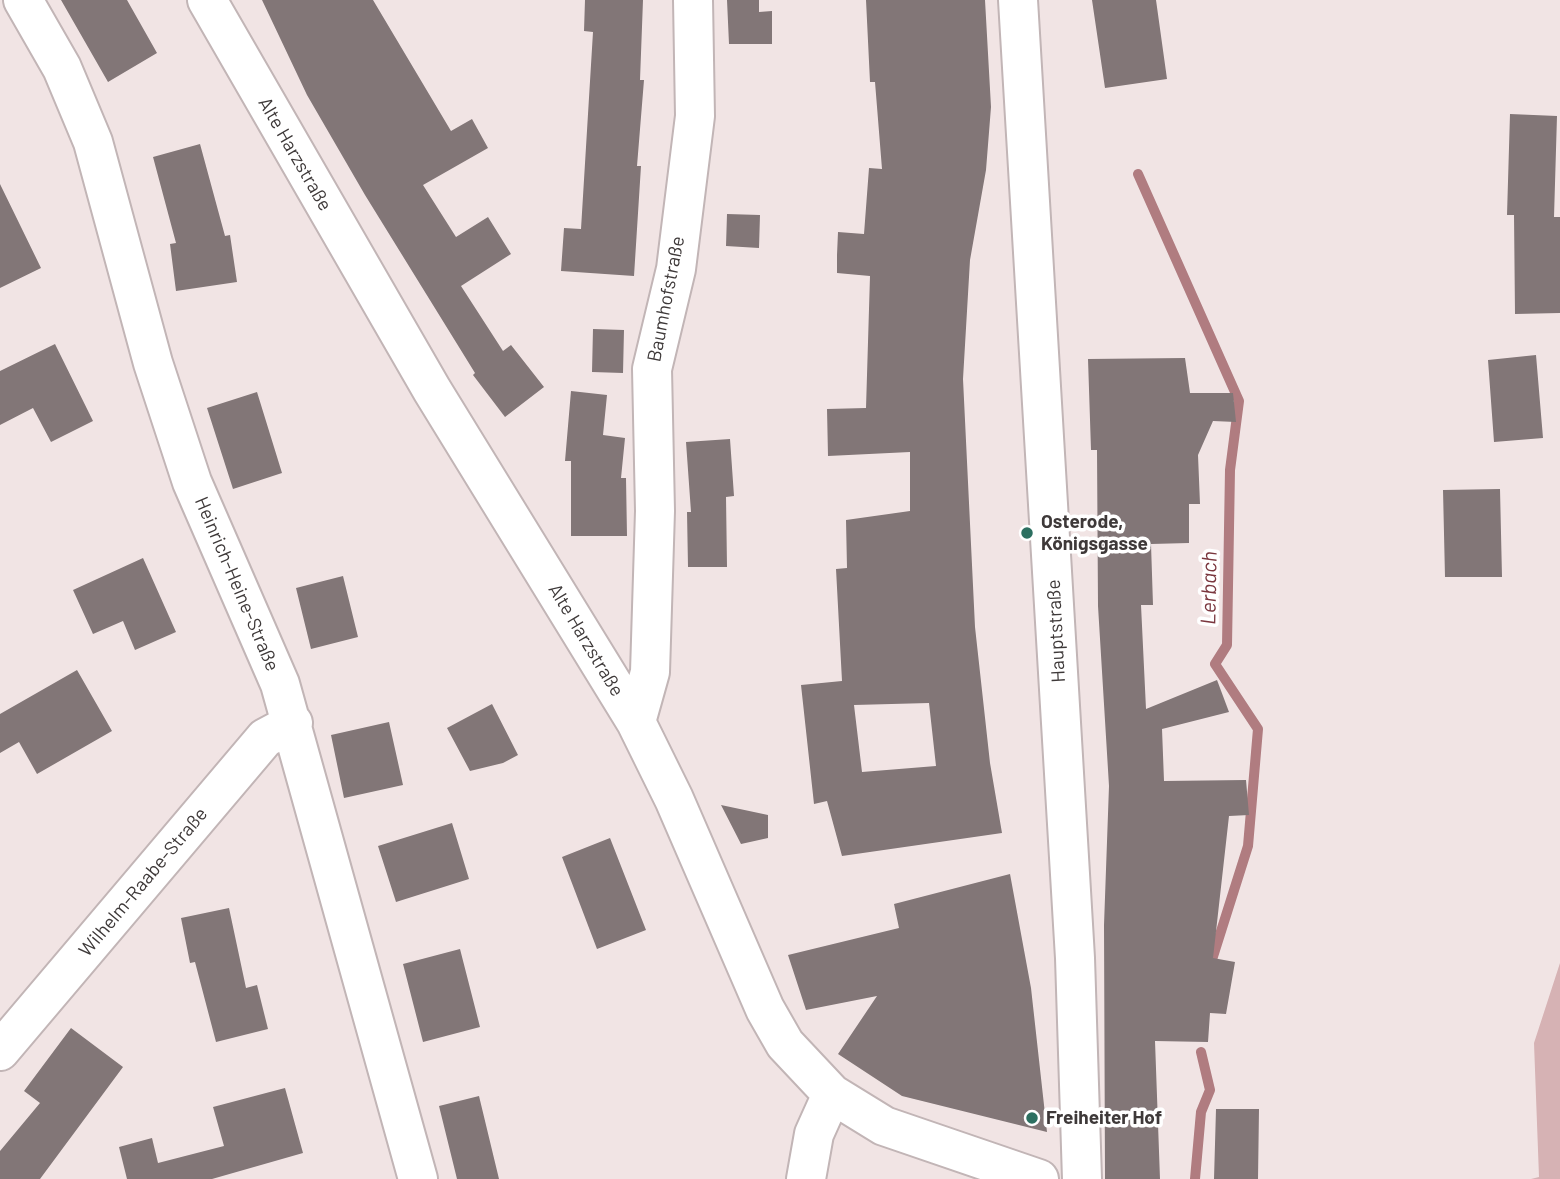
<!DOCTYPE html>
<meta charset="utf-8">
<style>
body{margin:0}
canvas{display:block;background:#f1e4e4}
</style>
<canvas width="1560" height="1179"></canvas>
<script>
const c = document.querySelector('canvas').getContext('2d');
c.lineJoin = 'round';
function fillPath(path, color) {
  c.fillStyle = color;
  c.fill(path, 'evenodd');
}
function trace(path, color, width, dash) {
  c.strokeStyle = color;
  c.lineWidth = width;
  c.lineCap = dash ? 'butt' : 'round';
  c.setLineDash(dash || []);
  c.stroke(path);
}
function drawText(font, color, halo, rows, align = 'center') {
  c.font = font + ' Barlow,sans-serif';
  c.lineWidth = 7;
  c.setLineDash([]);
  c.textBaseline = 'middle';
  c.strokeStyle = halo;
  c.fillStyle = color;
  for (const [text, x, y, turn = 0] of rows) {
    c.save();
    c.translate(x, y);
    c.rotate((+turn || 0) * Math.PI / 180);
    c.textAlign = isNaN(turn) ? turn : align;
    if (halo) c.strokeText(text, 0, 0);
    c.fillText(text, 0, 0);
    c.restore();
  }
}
const green = new Path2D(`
 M 1560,963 L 1560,1179 L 1531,1179 L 1539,1177 L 1534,1043 Z`);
const stream = new Path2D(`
 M 1138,174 L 1239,401 L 1230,470 L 1227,645 L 1215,664 L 1258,729 L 1248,846 L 1210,966
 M 1195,1179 L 1201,1112 L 1210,1090 L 1201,1052`);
const building = new Path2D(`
 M 61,0 L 127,0 L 157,53 L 108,82 Z
 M 262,0 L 373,0 L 451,131 L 472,119 L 488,148 L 423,185 L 456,237 L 488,217 L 511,254 L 461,286 L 503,351 L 511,345 L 544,387 L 505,417 L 473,375 L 475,373 L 365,195 L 307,95 Z
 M 585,0 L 643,0 L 640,80 L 644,80 L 637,166 L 641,166 L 634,276 L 561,271 L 564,228 L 581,229 L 593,32 L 584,31 Z
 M 727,0 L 759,0 L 759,12 L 772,11 L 772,44 L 729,44 Z
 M 866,0 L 985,0 L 991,107 L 986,170 L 970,260 L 963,379 L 975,627 L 990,763 L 1002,833 L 842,856 L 827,801 L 814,804 L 801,685 L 842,681 L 836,569 L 847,568 L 846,520 L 910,511 L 910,452 L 828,456 L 827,409 L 866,408 L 870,276 L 837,273 L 837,255 L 838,232 L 864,234 L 869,168 L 882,169 L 875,82 L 870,82 ZM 929,703 L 936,766 L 862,772 L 854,705 Z
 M 1092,0 L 1156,0 L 1167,79 L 1105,88 Z
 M 1510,114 L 1557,116 L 1554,217 L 1560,217 L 1560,313 L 1515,314 L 1514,215 L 1507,215 Z
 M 200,144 L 225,236 L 230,235 L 237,282 L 176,291 L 170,244 L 176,243 L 153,157 Z
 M 0,184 L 41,268 L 0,288 Z
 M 727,214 L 760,215 L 759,248 L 726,246 Z
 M 593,329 L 624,330 L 623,373 L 592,372 Z
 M 55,344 L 93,421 L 51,442 L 33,408 L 0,425 L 0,371 Z
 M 1536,355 L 1543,438 L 1494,442 L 1488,360 Z
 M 1185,358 L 1190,393 L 1233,393 L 1236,422 L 1213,421 L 1198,455 L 1200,504 L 1189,504 L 1189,543 L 1151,544 L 1153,605 L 1141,605 L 1146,709 L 1217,680 L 1229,712 L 1162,729 L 1164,781 L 1246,780 L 1249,815 L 1229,816 L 1213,958 L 1235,962 L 1226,1014 L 1210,1013 L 1208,1042 L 1155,1041 L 1160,1179 L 1105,1179 L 1104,925 L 1109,786 L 1098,606 L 1097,450 L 1091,450 L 1088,359 Z
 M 571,391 L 607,395 L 603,435 L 625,438 L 621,478 L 626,478 L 627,536 L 571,536 L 571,461 L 565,461 Z
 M 257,392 L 282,473 L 233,489 L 207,408 Z
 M 730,439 L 734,496 L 726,497 L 727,567 L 688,567 L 687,512 L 691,512 L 686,442 Z
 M 1500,489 L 1502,577 L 1445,577 L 1443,490 Z
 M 143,558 L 176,632 L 135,650 L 123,621 L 93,634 L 73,590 Z
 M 343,576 L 358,637 L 311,649 L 296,588 Z
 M 77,670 L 112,731 L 37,774 L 19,742 L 0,753 L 0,714 Z
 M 492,704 L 518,755 L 503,763 L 470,771 L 447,728 Z
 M 389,722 L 403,785 L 344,798 L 331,735 Z
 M 721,805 L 768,815 L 768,838 L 741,844 Z
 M 452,823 L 469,879 L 396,902 L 378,846 Z
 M 610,838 L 646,930 L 597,949 L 562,857 Z
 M 1010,874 L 1031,988 L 1047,1132 L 902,1096 L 838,1054 L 877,996 L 806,1010 L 788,955 L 899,928 L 894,904 Z
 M 229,908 L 246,988 L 257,985 L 268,1029 L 216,1042 L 195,962 L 190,963 L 181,918 Z
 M 460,949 L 480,1027 L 423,1042 L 403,964 Z
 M 71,1028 L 123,1067 L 40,1179 L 0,1179 L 0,1151 L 40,1103 L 24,1091 Z
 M 285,1088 L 303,1153 L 212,1179 L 127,1179 L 119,1147 L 152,1138 L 158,1163 L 224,1146 L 213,1107 Z
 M 479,1096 L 499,1179 L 457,1179 L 439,1106 Z
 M 1216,1109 L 1259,1109 L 1258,1179 L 1214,1179 Z`);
const minor = new Path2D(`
 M 23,0 L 62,68 L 93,142 L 153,363 L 192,482 L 280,684 L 418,1179
 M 207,0 L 432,390 L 636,722 L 674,799 L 765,1009 L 785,1044 L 832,1094 L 884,1126 L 1039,1179
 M 636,722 L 650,672 L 655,511 L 652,369 L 676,269 L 695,116 L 693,0
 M 0,1051 L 265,738 L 293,723
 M 806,1179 L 814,1134 L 832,1094`);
const tertiary = new Path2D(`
 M 1018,0 L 1075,958 L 1082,1179`);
const markers = [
 [1027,533,7,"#2c6f60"],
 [1032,1118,7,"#2c6f60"]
];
const streetNames = [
 ["Alte Harzstraße",295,154,60],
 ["Baumhofstraße",666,299,-79],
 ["Heinrich-Heine-Straße",237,584,67],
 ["Hauptstraße",1056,631,-93],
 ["Alte Harzstraße",586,640,59],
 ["Wilhelm-Raabe-Straße",143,882,-50]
];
const poiNames = [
 ["Osterode,",1041,522],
 ["Königsgasse",1041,544],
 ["Freiheiter Hof",1046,1118]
];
const waterNames = [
 ["Lerbach",1209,588,-89]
];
fillPath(green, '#d6b2b4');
trace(stream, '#b07c80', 10);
fillPath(building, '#827677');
trace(minor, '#c2b5b6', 42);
trace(tertiary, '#c2b5b6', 42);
trace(minor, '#fff', 38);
trace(tertiary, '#fff', 38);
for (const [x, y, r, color] of markers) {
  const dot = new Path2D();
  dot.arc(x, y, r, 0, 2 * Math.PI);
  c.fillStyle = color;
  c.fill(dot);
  trace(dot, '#fff', 2.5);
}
drawText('19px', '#3e3939', '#fff', streetNames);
drawText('bold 19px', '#3e3939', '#fff', poiNames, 'left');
drawText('italic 21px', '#7a363e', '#fff', waterNames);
</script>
